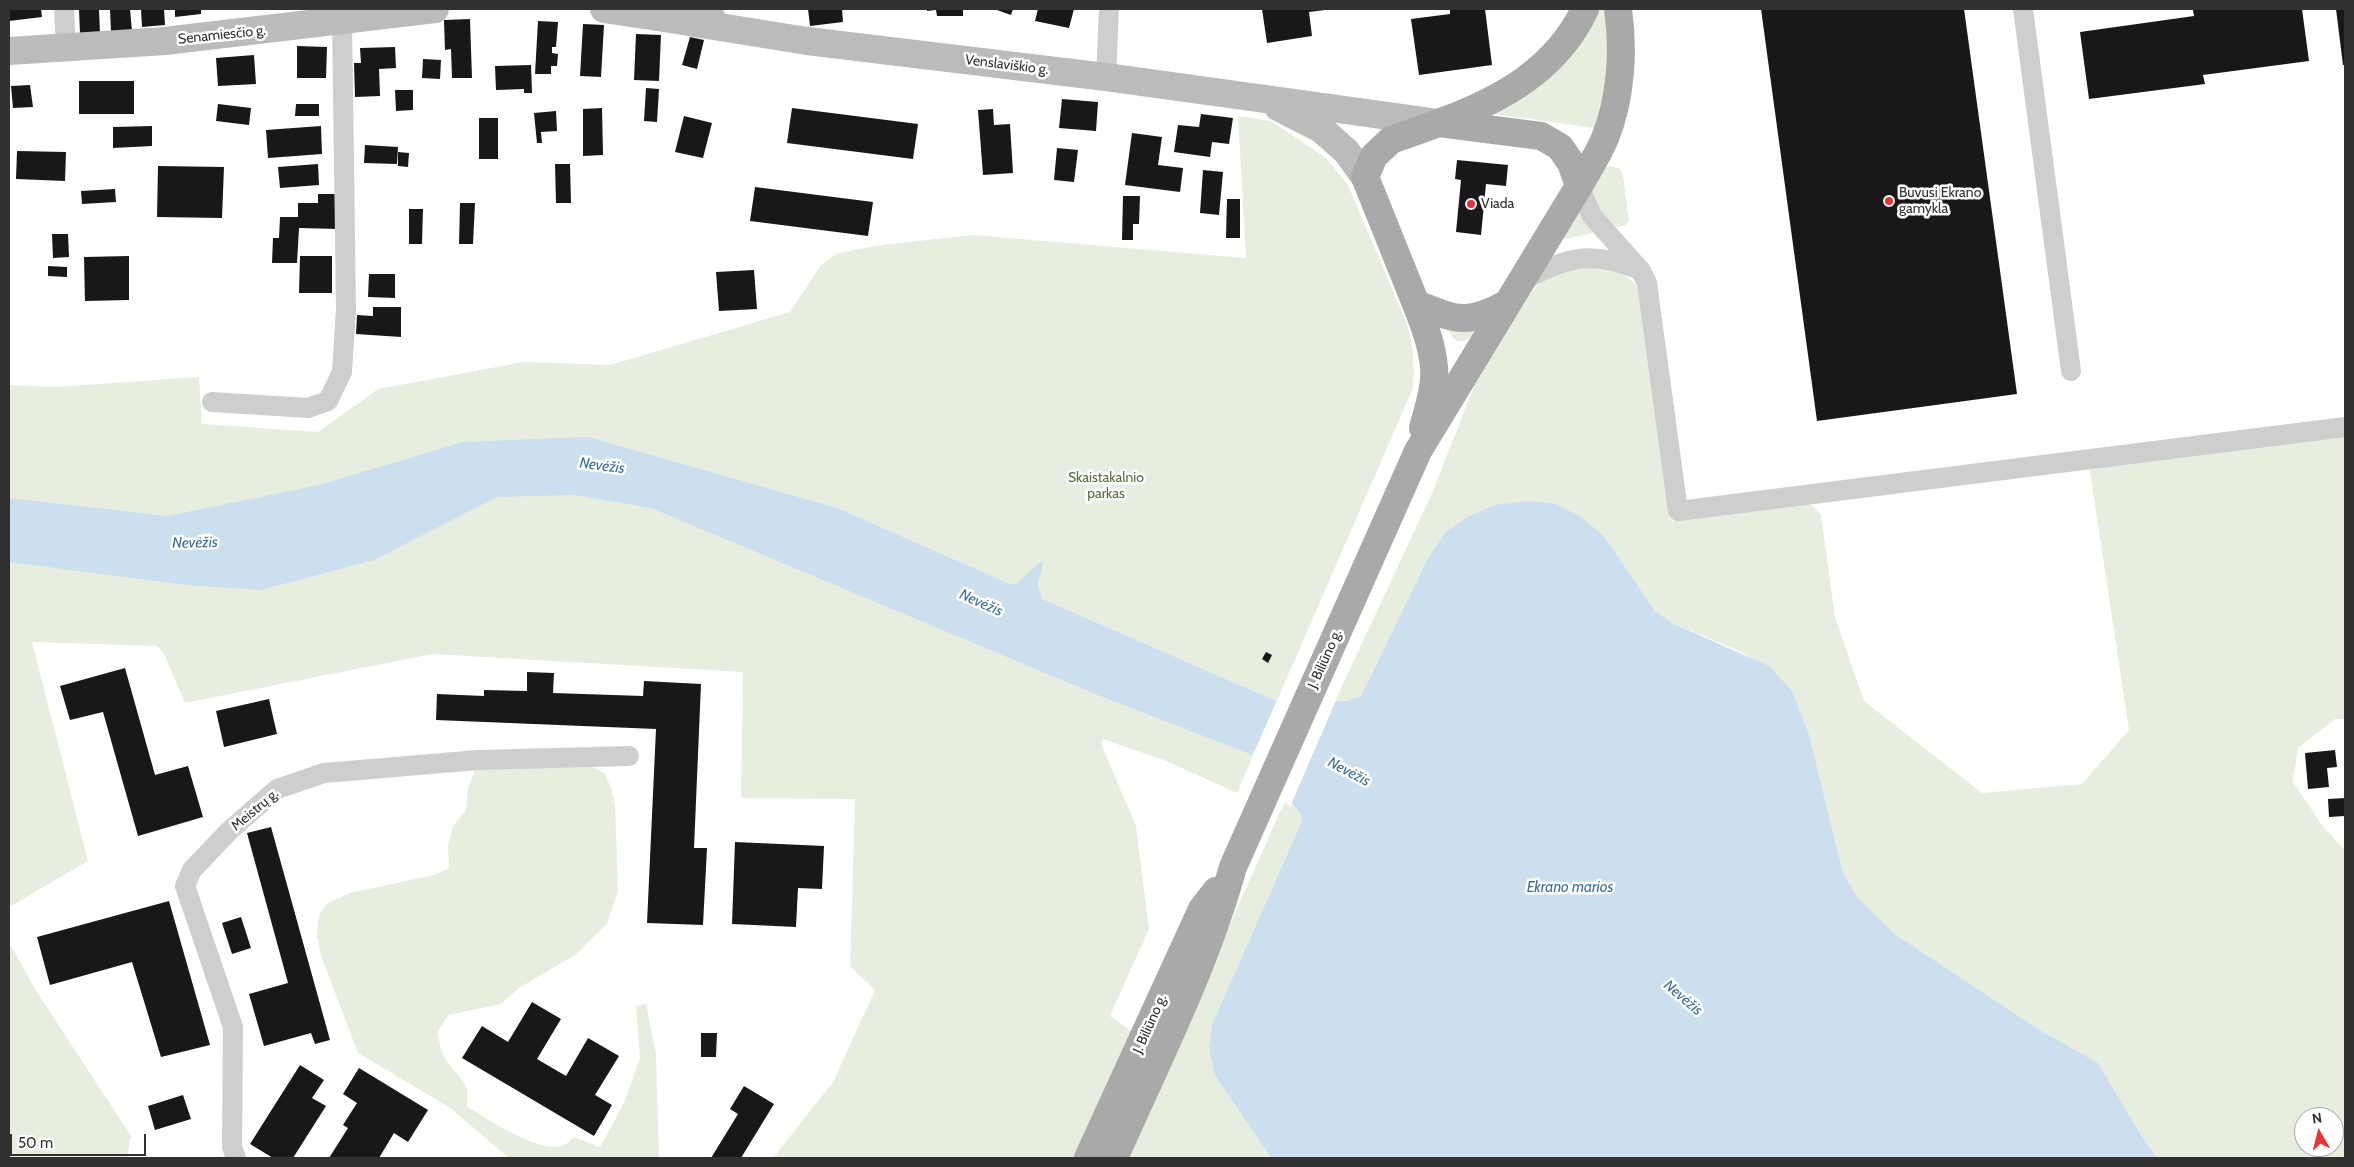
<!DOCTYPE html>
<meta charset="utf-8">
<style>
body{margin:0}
#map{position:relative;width:2354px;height:1167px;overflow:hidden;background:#fff;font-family:Cabin,sans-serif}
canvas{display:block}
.frame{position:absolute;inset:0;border:10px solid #313131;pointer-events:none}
.north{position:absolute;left:2294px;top:1107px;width:50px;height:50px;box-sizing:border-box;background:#fff;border:1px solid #adadad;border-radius:50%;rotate:352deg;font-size:14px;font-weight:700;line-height:20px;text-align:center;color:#313131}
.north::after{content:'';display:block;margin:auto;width:18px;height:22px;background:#e83436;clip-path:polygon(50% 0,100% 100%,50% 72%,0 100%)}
.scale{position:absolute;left:10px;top:1134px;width:136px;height:22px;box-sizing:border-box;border:2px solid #313131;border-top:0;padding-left:6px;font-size:15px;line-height:18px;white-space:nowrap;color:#313131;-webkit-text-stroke:4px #fff;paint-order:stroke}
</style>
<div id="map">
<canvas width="2354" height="1167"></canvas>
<div class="frame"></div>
<div class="north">N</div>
<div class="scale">50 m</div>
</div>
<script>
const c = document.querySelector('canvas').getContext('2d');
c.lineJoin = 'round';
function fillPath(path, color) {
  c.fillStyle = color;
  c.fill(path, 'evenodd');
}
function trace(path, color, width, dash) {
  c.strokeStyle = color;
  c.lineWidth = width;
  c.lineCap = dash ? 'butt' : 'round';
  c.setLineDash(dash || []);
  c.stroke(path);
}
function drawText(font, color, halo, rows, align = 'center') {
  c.font = font + ' Cabin,sans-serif';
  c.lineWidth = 5;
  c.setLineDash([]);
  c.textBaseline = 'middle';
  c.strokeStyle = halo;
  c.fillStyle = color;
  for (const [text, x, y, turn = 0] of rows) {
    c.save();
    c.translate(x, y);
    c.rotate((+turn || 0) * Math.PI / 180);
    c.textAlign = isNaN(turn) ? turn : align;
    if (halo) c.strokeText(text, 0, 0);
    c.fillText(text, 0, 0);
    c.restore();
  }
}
const green = new Path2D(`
 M 1597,9 L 1609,9 L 1606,88 L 1595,128 L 1493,114 C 1515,99 1541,87 1560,68 C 1576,52 1586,28 1597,9 Z
 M 1238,116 L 1271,121 L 1326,158 L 1348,185 L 1407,324 C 1413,346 1415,365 1413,388 L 1237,793 L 1164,760 L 1102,739 L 1102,746 L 1136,826 L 1149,929 L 1110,1016 L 1131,1031 L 1074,1158 L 773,1158 L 833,1082 L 875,990 L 850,966 L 855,799 L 741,798 L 743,672 L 432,654 L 185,703 L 163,652 L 156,646 L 32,642 L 88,861 L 9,907 L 9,385 L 56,387 L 199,377 L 202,424 L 318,432 L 378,389 L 524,362 L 610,365 L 790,312 L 821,265 L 838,253 L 881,245 L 973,235 L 1246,258 Z
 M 1611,166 L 1620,169 L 1623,175 L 1629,220 L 1625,226 C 1611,227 1570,241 1561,238 L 1601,169 Z
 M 1587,265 L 1621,271 L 1638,287 L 1671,521 L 1810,503 L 1821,515 L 1835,617 L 1864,701 L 1982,793 L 2082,784 L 2129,730 L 2088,459 L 2345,427 L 2345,719 L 2335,719 L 2298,748 L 2293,782 L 2324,828 L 2345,850 L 2345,1158 L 2157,1158 L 2141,1135 L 2098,1063 L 2035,1027 L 1896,935 L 1858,898 L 1843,873 L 1809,734 L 1792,691 L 1744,653 L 1672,623 L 1655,611 L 1604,536 L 1428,558 L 1361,696 L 1354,700 L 1335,701 L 1433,491 L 1475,384 L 1500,340 L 1533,290 L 1544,279 ZM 2304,1117 L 2334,1117 L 2334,1147 L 2304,1147 Z
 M 1441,320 L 1483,322 C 1475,331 1467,347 1454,339 Z
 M 586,764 L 604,773 L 611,787 L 615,805 L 618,891 L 607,924 L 575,955 L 519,988 L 501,1004 L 449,1015 L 438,1031 C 439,1041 440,1049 445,1058 C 456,1078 471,1078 467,1106 C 487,1119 538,1153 562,1146 C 566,1145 571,1140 574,1137 L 600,1147 L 624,1103 L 640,1058 L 636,1006 L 646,1004 L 656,1054 L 659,1158 L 509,1158 L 449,1107 L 358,1053 L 321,956 L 317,936 L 319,915 L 328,903 L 350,893 L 434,875 L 449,868 L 448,846 L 453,826 L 466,810 L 468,788 L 476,767 Z
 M 1287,800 L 1299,812 L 1302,821 L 1212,1024 L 1209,1047 L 1214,1074 L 1271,1158 L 1126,1158 L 1280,812 Z
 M 9,942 L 35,989 L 131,1136 L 127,1158 L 9,1158 Z`);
const water = new Path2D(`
 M 588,437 L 837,508 L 1012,585 L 1019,582 L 1040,562 L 1043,564 L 1038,584 L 1042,599 L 1276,701 L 1347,701 L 1361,696 L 1428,558 L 1446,532 L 1469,516 L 1495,505 L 1528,501 L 1556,504 L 1581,517 L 1604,536 L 1655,611 L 1672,623 L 1769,666 L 1792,691 L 1809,734 L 1843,873 L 1858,898 L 1896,935 L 2035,1027 L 2098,1063 L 2141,1135 L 2157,1158 L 1271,1158 L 1214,1074 L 1209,1047 L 1212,1024 L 1302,821 L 1299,812 L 1250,754 L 1100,696 L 651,508 L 574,495 L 497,497 L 374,560 L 261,590 L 186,585 L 9,562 L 9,498 L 167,516 L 319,485 L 463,442 Z`);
const pier = new Path2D(`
 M 1278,698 L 1337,698 L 1290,807 L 1251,759 Z`);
const building = new Path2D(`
 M 9,9 L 41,9 L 42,17 L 9,21 Z
 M 79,9 L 99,9 L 100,33 L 80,34 Z
 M 110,9 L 130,9 L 132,31 L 111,32 Z
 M 141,9 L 164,9 L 165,25 L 142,27 Z
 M 175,9 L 201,9 L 201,14 L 175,17 Z
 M 808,9 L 842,9 L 843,22 L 810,26 Z
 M 927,9 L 963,9 L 963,16 L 937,16 L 936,10 L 927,11 Z
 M 994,9 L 1013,9 L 1011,15 Z
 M 1038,9 L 1074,9 L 1069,28 L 1035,21 Z
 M 1262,9 L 1325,9 L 1325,10 L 1309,12 L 1312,36 L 1267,43 Z
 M 1450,9 L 1485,9 L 1492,65 L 1419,75 L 1411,19 L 1450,14 Z
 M 1761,9 L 1964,9 L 2017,394 L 1817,421 Z
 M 2201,9 L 2302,9 L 2309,61 L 2203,75 L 2205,84 L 2089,99 L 2080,32 L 2194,16 L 2193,10 Z
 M 2336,9 L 2345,9 L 2345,65 L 2343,65 Z
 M 470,19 L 472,78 L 452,78 L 451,49 L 445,50 L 444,20 Z
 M 538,21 L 558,22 L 556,47 L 552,47 L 552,53 L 558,54 L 557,66 L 551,66 L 551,74 L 535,74 Z
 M 583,24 L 604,25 L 601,77 L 580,76 Z
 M 636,34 L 661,35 L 659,81 L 634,80 Z
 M 690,37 L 704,40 L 697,69 L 682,65 Z
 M 297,46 L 327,47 L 326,78 L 297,78 Z
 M 395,47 L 396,68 L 379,69 L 380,96 L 355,97 L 354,63 L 361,63 L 360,48 Z
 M 254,55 L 256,84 L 218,86 L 216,58 Z
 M 423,59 L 441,60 L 440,79 L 422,78 Z
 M 531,65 L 532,93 L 524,93 L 524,89 L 496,90 L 495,66 Z
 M 79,81 L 134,81 L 134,114 L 79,114 Z
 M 30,85 L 33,107 L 13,108 L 11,86 Z
 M 646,88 L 659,89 L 657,122 L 644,121 Z
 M 395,90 L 413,90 L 413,110 L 396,111 Z
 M 1062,99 L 1098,102 L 1096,131 L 1059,128 Z
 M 218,104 L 251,108 L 249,125 L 216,121 Z
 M 296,104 L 319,104 L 319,116 L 295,116 Z
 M 602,108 L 603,155 L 583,156 L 583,109 Z
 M 792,108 L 918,124 L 913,159 L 787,143 Z
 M 993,109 L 994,125 L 1010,124 L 1013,173 L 983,175 L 978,110 Z
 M 556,111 L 557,131 L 541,132 L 542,143 L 537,143 L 534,113 Z
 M 1201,114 L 1233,118 L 1229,144 L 1212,142 L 1210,157 L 1174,152 L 1178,125 L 1199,127 Z
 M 684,116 L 712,123 L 703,158 L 675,152 Z
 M 479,118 L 498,118 L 498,159 L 479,159 Z
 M 152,126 L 152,146 L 113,148 L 113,127 Z
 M 321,126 L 322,154 L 268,158 L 266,130 Z
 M 1132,133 L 1162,137 L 1158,165 L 1183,168 L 1180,192 L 1125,185 Z
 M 365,145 L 398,147 L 397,164 L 364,163 Z
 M 1057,148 L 1078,150 L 1074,182 L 1054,180 Z
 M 17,151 L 66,152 L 65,181 L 16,179 Z
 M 398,152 L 409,153 L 408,167 L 398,166 Z
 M 1457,160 L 1508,165 L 1506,186 L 1486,184 L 1481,235 L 1456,232 L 1461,180 L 1455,179 Z
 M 318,164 L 319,185 L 280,188 L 278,167 Z
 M 555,164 L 570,164 L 571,203 L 556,203 Z
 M 158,166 L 224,167 L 222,218 L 157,217 Z
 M 1203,170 L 1223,172 L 1219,215 L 1200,213 Z
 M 755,187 L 873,202 L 868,236 L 750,221 Z
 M 115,189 L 116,202 L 82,204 L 81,191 Z
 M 318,194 L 340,194 L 339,229 L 299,228 L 297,263 L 272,263 L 273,238 L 279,238 L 280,217 L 298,217 L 298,203 L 318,203 Z
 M 1123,196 L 1140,196 L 1139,224 L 1133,224 L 1133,240 L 1122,240 Z
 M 1227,199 L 1240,199 L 1240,238 L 1226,238 Z
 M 460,203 L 475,203 L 473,244 L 459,244 Z
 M 409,209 L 423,209 L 422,244 L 409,244 Z
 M 52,234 L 68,234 L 69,257 L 53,258 Z
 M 129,256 L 129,300 L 85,301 L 84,257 Z
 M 300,256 L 332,256 L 332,293 L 299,293 Z
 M 48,266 L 67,267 L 67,277 L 48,276 Z
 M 754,270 L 757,309 L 719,311 L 716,272 Z
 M 369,274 L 395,274 L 395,298 L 368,297 Z
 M 373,307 L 401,307 L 401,337 L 356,334 L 357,315 L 373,316 Z
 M 1266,652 L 1272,655 L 1268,663 L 1262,659 Z
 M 125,668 L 155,775 L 188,766 L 203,817 L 138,836 L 103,712 L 70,720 L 60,686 Z
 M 527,672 L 554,673 L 553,693 L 643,696 L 644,681 L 701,684 L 694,848 L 707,848 L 703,925 L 647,923 L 656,729 L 436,720 L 437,694 L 484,696 L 484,690 L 527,691 Z
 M 269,699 L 277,734 L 224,747 L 216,711 Z
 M 2335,750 L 2337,767 L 2327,768 L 2329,787 L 2308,789 L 2305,753 Z
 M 2345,798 L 2345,816 L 2329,817 L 2328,799 Z
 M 271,827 L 330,1040 L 315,1044 L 311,1033 L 264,1046 L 249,994 L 288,983 L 247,833 Z
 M 735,842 L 824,846 L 822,889 L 798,888 L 796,927 L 732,924 Z
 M 169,901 L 210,1045 L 161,1057 L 132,962 L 50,985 L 37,937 Z
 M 241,917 L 251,948 L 232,954 L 222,923 Z
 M 532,1002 L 561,1019 L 537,1059 L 566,1076 L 588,1038 L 619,1056 L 595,1095 L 612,1105 L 594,1136 L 462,1058 L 482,1026 L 508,1042 Z
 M 701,1033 L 717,1033 L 716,1057 L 701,1057 Z
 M 300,1065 L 324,1080 L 312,1098 L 326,1106 L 293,1158 L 273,1158 L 250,1144 Z
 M 359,1068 L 428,1110 L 408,1142 L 394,1133 L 379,1158 L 329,1158 L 348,1128 L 343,1125 L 357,1103 L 343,1094 Z
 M 744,1086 L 774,1104 L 741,1158 L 711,1158 L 738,1114 L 730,1109 Z
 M 183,1095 L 191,1119 L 155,1130 L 148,1106 Z`);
const minor = new Path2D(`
 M 64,9 L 66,48
 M 2023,9 L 2071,371
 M 1106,77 L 1109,9
 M 1579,186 L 1592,216 L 1641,271 L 1647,283 L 1678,511 L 2345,427
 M 1520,282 C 1564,259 1588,249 1637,269
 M 212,402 L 308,408 L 328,401 L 342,372 L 346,309 L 342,21
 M 236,1158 L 232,1147 L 233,1027 L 185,886 L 192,870 L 229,831 L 277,789 L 324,773 L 478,760 L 629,756`);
const secondary = new Path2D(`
 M 604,9 L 664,18
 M 660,9 L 664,18 L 695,23 L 712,19
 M 695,23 L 807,41 L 1106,77 L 1439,123
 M 9,51 L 165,41 L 435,9
 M 1278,107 L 1321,129 L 1346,151 L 1365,177`);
const primary = new Path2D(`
 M 1441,122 C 1501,100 1557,69 1585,9
 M 1579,186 C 1588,170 1598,155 1605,138 C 1621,99 1624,50 1618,9
 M 1416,304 C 1424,324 1432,345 1434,367 C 1436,386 1428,409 1423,428
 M 1088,1158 L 1202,909 L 1216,891
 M 1114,1158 C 1156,1063 1205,968 1233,867 L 1418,451 L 1579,186 L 1571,163 L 1560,147 L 1541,136 L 1439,123 L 1391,140 L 1374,156 L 1365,177 L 1416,304 C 1455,319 1466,326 1506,304`);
const markers = [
 [1889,201,5,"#e83436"],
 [1471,204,5,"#e83436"]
];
const streetNames = [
 ["Senamiesčio g.",222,35,-6],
 ["Venslaviškio g.",1007,65,7],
 ["J. Biliūno g.",1325,659,-66],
 ["Meistrų g.",255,810,-40],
 ["J. Biliūno g.",1150,1024,-66]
];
const poiNames = [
 ["Buvusi Ekrano",1899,193],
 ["gamykla",1899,209],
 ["Viada",1481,204]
];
const parkNames = [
 ["Skaistakalnio",1106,478],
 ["parkas",1106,494]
];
const waterNames = [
 ["Nevėžis",602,466,7],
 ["Nevėžis",195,543,-1],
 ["Nevėžis",981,603,24],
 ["Nevėžis",1349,772,28],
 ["Ekrano marios",1570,888],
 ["Nevėžis",1683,998,40]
];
fillPath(green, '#e7eee0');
fillPath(water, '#ccdfee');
fillPath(pier, '#fff');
fillPath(building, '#181818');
trace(minor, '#cecece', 20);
trace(secondary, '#bbb', 28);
trace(primary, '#a9a9a9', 28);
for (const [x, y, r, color] of markers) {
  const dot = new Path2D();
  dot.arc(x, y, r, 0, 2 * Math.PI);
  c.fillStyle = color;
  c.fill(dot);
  trace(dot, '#fff', 2);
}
drawText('14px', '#313131', '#fff', streetNames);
drawText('14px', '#313131', '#fff', poiNames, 'left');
drawText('14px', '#516e3d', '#fff', parkNames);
drawText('italic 15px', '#3d6e96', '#fff', waterNames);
</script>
